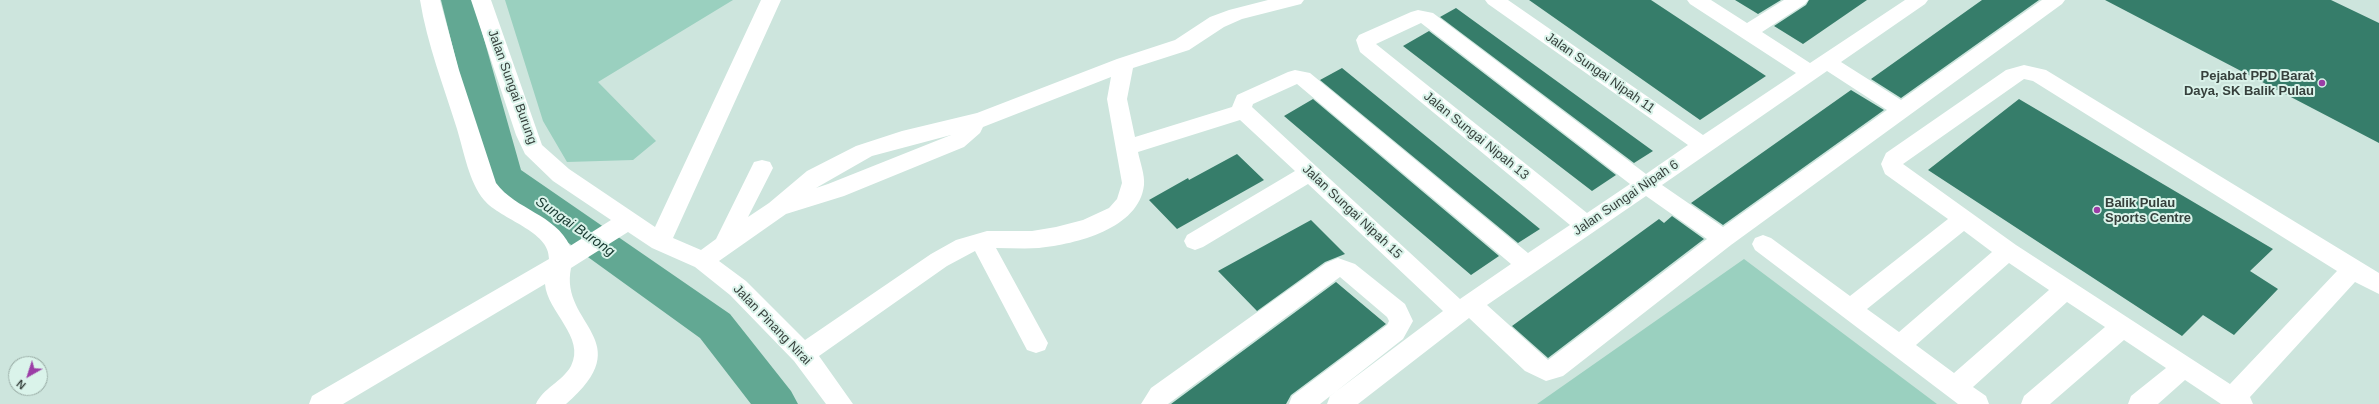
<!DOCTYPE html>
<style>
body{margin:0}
#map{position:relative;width:2379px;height:404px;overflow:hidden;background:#cde5dd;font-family:Arial,sans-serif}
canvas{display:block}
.north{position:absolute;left:8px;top:356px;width:40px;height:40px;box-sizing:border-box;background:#daf3ea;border:1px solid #98aba4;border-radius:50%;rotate:219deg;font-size:11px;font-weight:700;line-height:16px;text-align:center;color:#36403c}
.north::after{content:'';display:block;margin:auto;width:14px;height:18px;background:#9b3da6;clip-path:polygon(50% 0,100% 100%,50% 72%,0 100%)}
</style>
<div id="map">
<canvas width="2379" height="404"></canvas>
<div class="north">N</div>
</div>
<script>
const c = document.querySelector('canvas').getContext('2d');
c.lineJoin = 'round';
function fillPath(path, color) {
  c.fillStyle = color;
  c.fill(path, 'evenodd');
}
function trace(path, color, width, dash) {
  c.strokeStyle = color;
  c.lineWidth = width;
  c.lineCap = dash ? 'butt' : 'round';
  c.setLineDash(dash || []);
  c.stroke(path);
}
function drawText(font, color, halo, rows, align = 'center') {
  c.font = font + ' Arial,sans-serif';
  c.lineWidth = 4;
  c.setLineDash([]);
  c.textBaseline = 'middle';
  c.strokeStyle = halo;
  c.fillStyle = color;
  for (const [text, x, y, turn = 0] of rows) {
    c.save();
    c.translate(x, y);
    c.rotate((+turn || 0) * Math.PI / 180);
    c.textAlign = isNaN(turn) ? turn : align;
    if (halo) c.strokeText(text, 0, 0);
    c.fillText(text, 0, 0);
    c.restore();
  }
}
const green = new Path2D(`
 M 505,0 L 733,0 L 598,82 L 656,141 L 633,160 L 567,162 L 543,121 Z
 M 1744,259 L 1937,404 L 1537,404 Z`);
const river = new Path2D(`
 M 441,0 L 473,0 L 521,170 L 730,314 L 791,391 L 798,404 L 751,404 L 700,338 L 491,187 L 485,177 Z`);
const building = new Path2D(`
 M 1529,0 L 1651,0 L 1766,76 L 1700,120 Z
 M 1735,0 L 1781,0 L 1758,14 Z
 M 1809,0 L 1867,0 L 1803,44 L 1774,26 L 1806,5 Z
 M 1982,0 L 2039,0 L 1901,98 L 1871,79 Z
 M 2105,0 L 2331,0 L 2379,23 L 2379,143 Z
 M 1456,8 L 1653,151 L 1634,163 L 1440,17 Z
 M 1429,31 L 1616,175 L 1592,191 L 1403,46 Z
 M 1342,68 L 1540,229 L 1518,243 L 1320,80 Z
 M 1851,90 L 1884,110 L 1723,225 L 1691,203 Z
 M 1313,99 L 1499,256 L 1471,275 L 1284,116 Z
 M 2019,99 L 2273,249 L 2250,271 L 2278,289 L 2234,335 L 2203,315 L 2182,336 L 1928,170 Z
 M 1237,154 L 1264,180 L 1177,229 L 1149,200 L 1188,178 L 1189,180 Z
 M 1672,216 L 1704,239 L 1548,358 L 1512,326 L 1659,219 L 1664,223 Z
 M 1311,220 L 1345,254 L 1325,262 L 1257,311 L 1218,271 Z
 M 1336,282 L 1386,324 L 1291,395 L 1286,404 L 1171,404 Z`);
const minor = new Path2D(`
 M 420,0 L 440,0 L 459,70 L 496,183 C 516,210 555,214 570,246 L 611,220 L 553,181 L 525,154 L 516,135 L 471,0 L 491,0 L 542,145 L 569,169 L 655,227 L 761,0 L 781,0 L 673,238 L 701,250 L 716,239 L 754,162 L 762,160 L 770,162 L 773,168 L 748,217 L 769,203 L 807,171 L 856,146 L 902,131 L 977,113 L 1117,59 L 1175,40 L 1210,17 L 1229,10 L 1268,0 L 1304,0 L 1301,4 L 1242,19 L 1224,27 L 1189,50 L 1133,68 L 1127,99 L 1135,137 L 1232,107 L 1237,95 L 1288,72 L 1295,70 L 1310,73 L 1528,253 L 1570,225 L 1360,52 L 1356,40 L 1359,35 L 1411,12 L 1418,10 L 1433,13 L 1646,174 L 1688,145 L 1488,4 L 1485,0 L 1508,0 L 1703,135 L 1796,73 L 1690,4 L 1687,0 L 1711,0 L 1747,23 L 1784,0 L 1808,0 L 1805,4 L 1762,32 L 1810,63 L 1905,0 L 1928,0 L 1925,4 L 1841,62 L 1901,100 L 2042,0 L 2065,0 L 2062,4 L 1731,245 L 1563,376 L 1546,381 L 1525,371 L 1469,318 L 1358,404 L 1327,404 L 1330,396 L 1443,311 L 1308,184 L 1203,247 L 1195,250 L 1187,247 L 1184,241 L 1187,235 L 1295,171 L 1240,120 L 1138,152 C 1140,162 1145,175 1144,185 C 1139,229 1076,244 1039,248 C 1025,249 1010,248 996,248 L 1048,343 L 1045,350 L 1036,353 L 1027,350 L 975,251 L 947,266 L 819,356 L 853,404 L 826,404 L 794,361 L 730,295 L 695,267 L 652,248 L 628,232 L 571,268 C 559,325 641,340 566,404 L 536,404 C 543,388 562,382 571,366 C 586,337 547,312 545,284 L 343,404 L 309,404 L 312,396 L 549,259 C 550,231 501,220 484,200 C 469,182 464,152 457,129 C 444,87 427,44 420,0 ZM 1421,23 L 1630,184 L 1587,213 L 1376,44 ZM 1827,71 L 1887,110 L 1723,227 L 1662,185 ZM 1111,77 L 1107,99 L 1122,183 L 1117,199 L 1109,208 L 1083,220 L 1056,227 L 1032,231 L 987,231 L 956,240 L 931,254 L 805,340 L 746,281 L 719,261 L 786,214 L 844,196 L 964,147 L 980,133 L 983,127 ZM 1297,84 L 1511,264 L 1460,299 L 1252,107 L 1253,104 ZM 951,135 L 828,184 L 816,188 L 872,156 ZM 1646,196 L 1707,239 L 1548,360 L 1487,305 Z
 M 2024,65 L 2046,70 L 2379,273 L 2379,294 L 2355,282 L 2250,397 L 2253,404 L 2221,404 L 2185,380 L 2158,404 L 2128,404 L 2131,396 L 2166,368 L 2124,340 L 2050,404 L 2021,404 L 2024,396 L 2105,327 L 2067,302 L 1973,387 L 1986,396 L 1989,404 L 1958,404 L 1755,250 L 1752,244 L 1755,238 L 1763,235 L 1771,238 L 1850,296 L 1948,219 L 1885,174 L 1881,164 L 1886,153 L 2006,70 ZM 2024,79 L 2033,81 L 2337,271 L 2230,384 L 2016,245 L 1903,164 ZM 1964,231 L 1992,252 L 1899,332 L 1867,309 ZM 2009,263 L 2049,290 L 1954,373 L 1916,345 Z
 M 1338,258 L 1355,264 L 1405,304 L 1413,321 L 1403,339 L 1320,404 L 1289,404 L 1292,396 L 1387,325 L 1389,321 L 1387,317 L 1340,277 L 1168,404 L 1141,404 L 1151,388 L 1326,263 Z`);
const markers = [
 [2322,83,4,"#9b3da6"],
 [2097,210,4,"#9b3da6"]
];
const streetNames = [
 ["Jalan Sungai Nipah 11",1600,73,35],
 ["Jalan Sungai Burung",512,87,70],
 ["Jalan Sungai Nipah 13",1476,136,39],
 ["Jalan Sungai Nipah 6",1626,198,-34],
 ["Jalan Sungai Nipah 15",1352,212,43],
 ["Jalan Pinang Nirai",772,325,46]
];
const poiNames = [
 ["Pejabat PPD Barat",2314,76],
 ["Daya, SK Balik Pulau",2314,91],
 ["Balik Pulau",2105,203,"left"],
 ["Sports Centre",2105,218,"left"]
];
const waterNames = [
 ["Sungai Burong",575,227,35]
];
fillPath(green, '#9ad0bf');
fillPath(river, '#62a893');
fillPath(building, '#367d6a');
fillPath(minor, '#fff');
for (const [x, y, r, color] of markers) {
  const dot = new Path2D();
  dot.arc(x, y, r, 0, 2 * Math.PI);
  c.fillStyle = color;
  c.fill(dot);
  trace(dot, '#daf3ea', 1.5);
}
drawText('13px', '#36403c', '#daf3ea', streetNames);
drawText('bold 13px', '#36403c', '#daf3ea', poiNames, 'right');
drawText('italic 14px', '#15372e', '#daf3ea', waterNames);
</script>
